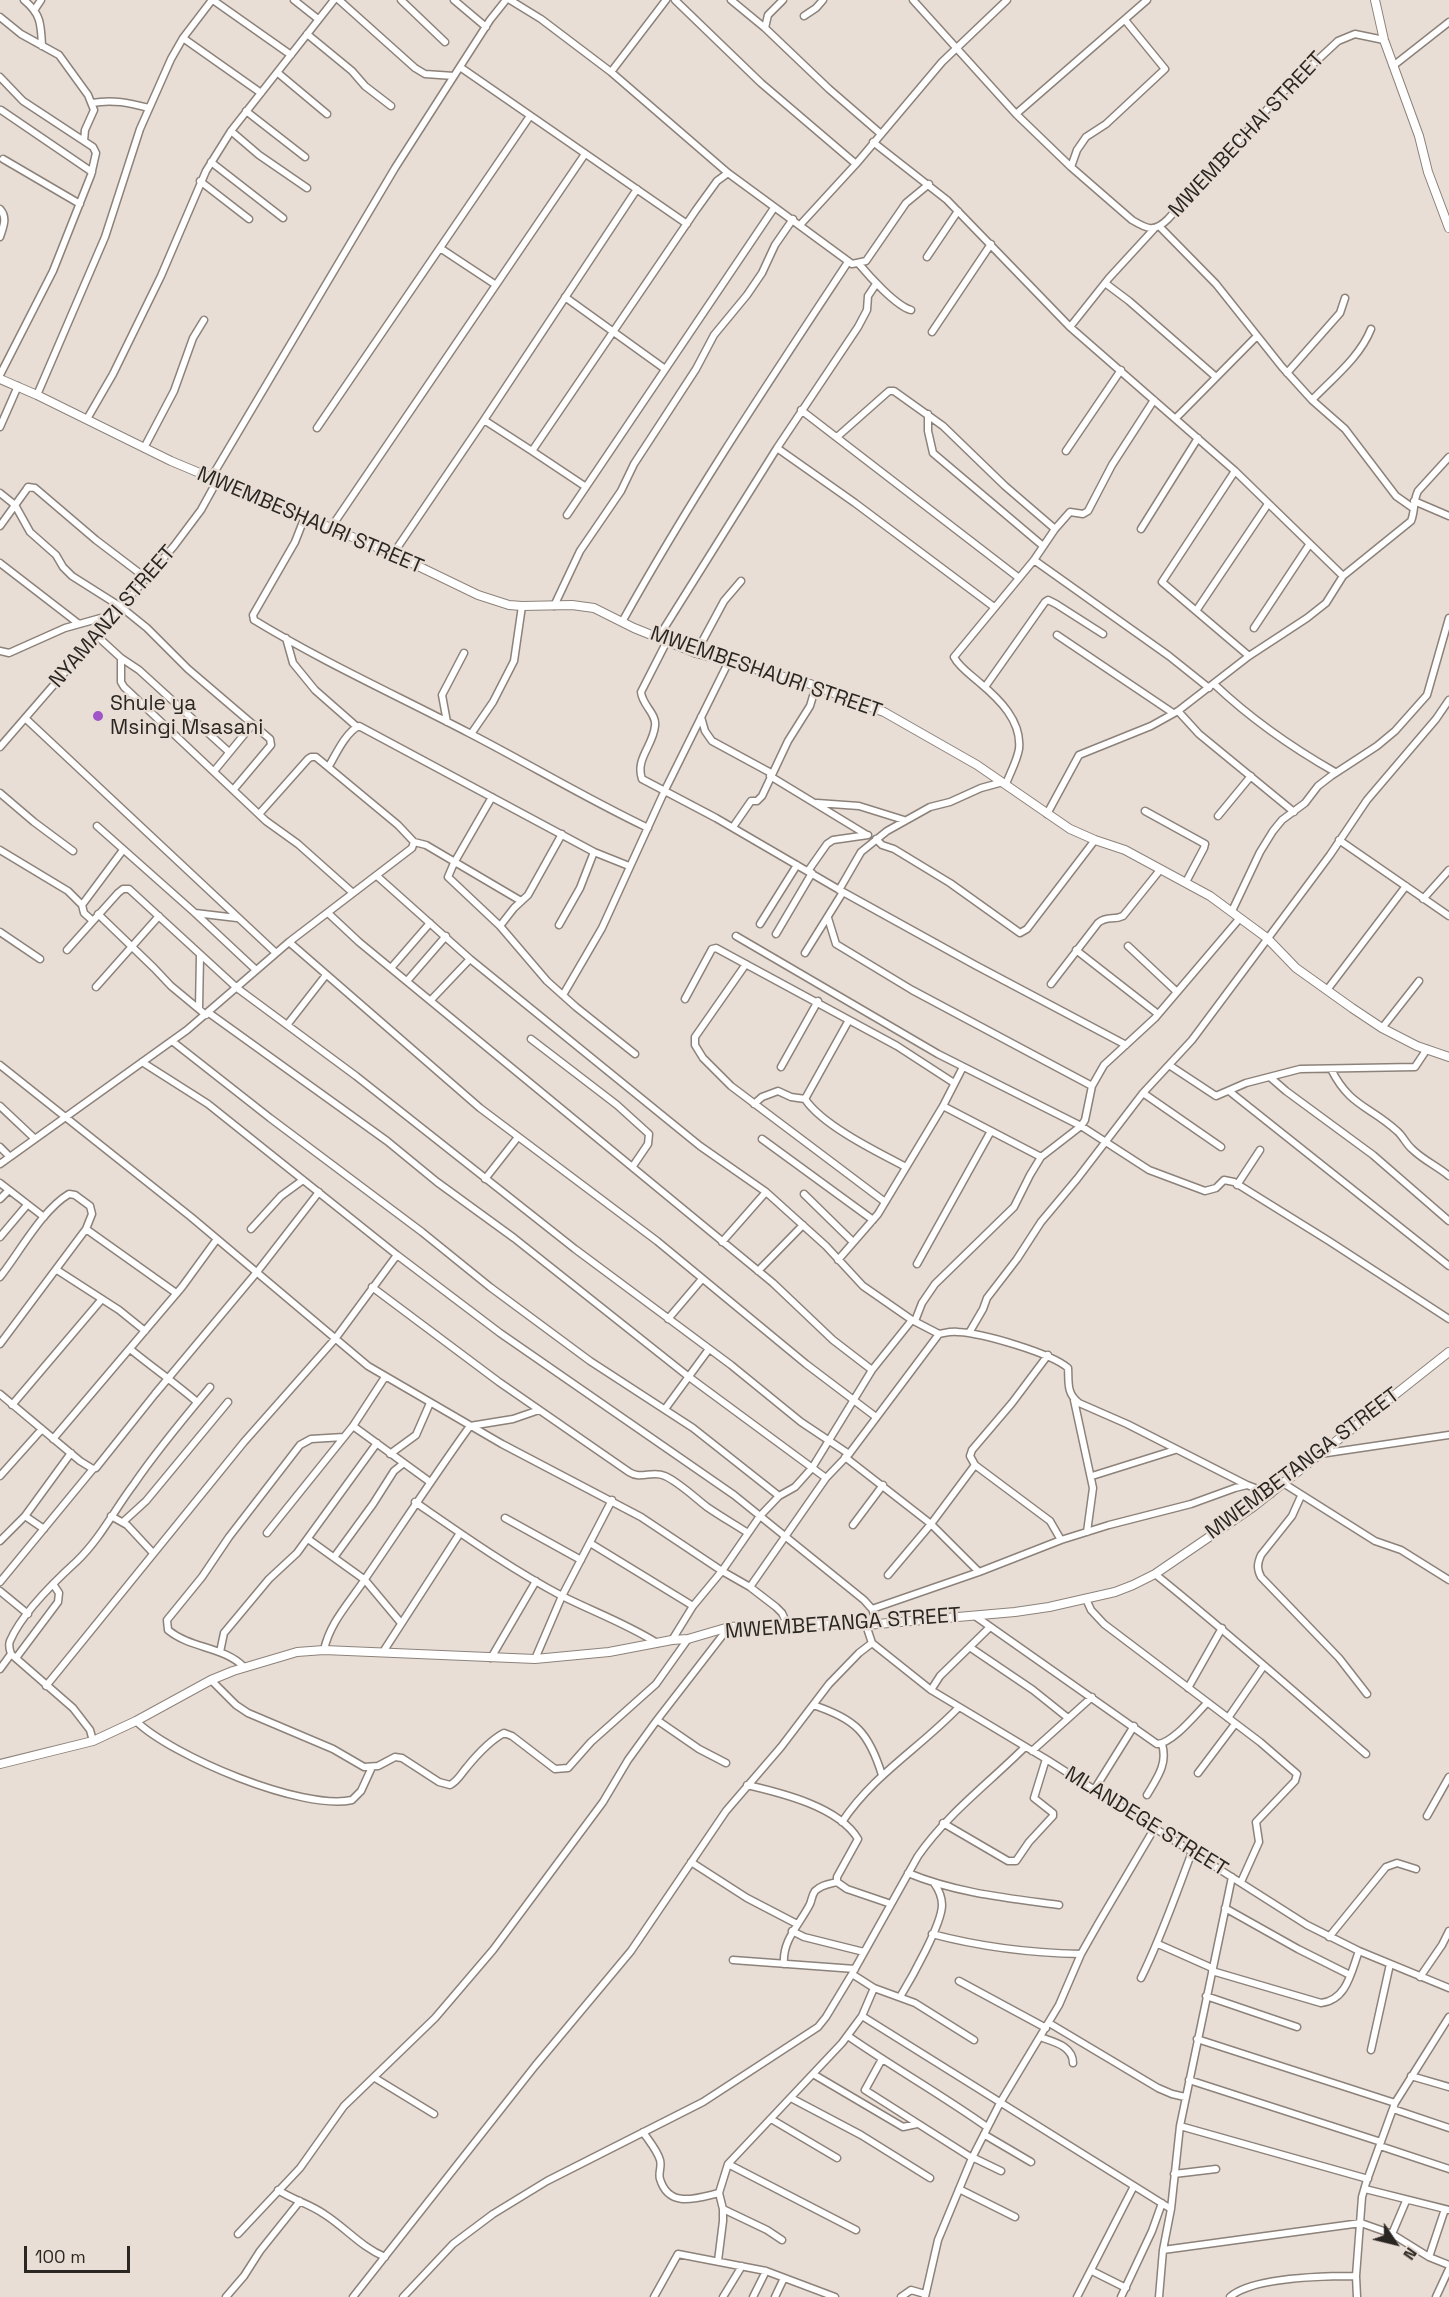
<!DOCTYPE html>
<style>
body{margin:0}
#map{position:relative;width:1449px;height:2297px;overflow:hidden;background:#e9ded6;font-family:"Space Grotesk",sans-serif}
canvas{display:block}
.north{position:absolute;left:1365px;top:2213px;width:60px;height:60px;-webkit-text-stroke:4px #e9ded6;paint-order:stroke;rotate:125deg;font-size:16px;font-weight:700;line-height:24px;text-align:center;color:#2a2622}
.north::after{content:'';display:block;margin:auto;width:21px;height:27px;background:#2a2622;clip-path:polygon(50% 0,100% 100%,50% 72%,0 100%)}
.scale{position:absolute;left:24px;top:2246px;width:106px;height:27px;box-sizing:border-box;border:3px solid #2a2622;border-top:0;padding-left:8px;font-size:18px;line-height:21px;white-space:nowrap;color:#2a2622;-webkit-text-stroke:4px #e9ded6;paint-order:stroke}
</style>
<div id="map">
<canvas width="1449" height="2297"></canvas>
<div class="north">N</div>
<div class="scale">100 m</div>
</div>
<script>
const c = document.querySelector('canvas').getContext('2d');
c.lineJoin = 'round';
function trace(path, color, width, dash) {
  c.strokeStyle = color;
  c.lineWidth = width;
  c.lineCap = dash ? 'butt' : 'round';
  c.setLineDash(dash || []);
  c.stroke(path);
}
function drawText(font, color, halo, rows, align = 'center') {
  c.font = font + ' "Space Grotesk",sans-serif';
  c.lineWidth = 5;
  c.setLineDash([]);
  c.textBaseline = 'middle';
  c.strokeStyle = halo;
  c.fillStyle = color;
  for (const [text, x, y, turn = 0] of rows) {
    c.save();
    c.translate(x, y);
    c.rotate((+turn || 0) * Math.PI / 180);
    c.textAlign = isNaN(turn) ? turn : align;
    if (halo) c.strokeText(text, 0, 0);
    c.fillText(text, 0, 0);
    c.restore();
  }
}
const minor = new Path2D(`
 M 24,0 C 41,14 41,24 42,46
 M 213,0 L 291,55
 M 294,0 L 318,19
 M 401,0 L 445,42
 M 454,0 L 486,27
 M 510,0 L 541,19 L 611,72 L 728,173 L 852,264 L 866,261 L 906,203 L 929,184
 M 675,0 L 761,83 L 856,164
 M 731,0 L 765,28 L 829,89 L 881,134
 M 913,0 L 1016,114 L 1071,167 L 1132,220 C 1147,229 1154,233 1168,219 L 1281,94 L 1338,41 L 1355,34 L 1384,40
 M 35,9 L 41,0
 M 804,16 L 816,8 L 823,0
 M 0,17 L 21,34 L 59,55 L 88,95 L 94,110 L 85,130 L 84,141
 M 765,28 L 768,15 L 783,0
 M 307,34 L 352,71 L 365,86 L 391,106
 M 183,38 L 261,93
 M 1393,66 L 1449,22
 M 460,67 L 687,224
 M 611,72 L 666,0
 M 278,73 L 327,114
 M 454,76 L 490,20 L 506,0
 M 0,77 L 23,101 L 93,147 L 96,153 L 91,175 L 53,271 L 0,375
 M 92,103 C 113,99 129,103 149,108
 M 1,110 L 92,172
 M 246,111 L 305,157
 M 1016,114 L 1147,0
 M 231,131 L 259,155 L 307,188
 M 873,142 L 947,200 L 1070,327 L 1235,471 L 1343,576
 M 3,159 L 80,204
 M 211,162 L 283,218
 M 1071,167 L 1077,150 L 1086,137 L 1106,124 L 1165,69 L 1125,20
 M 200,181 L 249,219
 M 637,189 L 484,420 L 532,451 L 696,210 L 717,181 L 728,173
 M 0,209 C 8,218 3,227 0,237
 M 800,225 L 856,164 L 942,62 L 1007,0
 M 1160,227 L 1216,284 L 1282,367 L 1312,400 L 1345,429 L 1396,496 L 1413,508
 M 440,248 L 496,285
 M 927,257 L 958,211
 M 859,264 C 869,276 896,306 911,310
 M 1105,283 L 1129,301 L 1216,377
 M 565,297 L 665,369
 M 1070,327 L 1109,278 L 1154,229
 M 932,332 L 991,244
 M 1287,373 L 1340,313 L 1345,298
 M 37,395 L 105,237 L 140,129 L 171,59 L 183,38 L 212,0
 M 1312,400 C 1333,378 1360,357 1371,329
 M 801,410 L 1019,578
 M 928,414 L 928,431 L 933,453 L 1043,546
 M 1176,418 L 1257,336
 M 87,419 L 113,374 L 161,276 L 206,171 L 231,131 L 334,0
 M 0,427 L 18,386
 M 317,428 L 530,116
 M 837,437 L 889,391 L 894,391 L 943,426 L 1005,486 L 1055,529
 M 144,448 L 174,391 L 193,338 L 204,320
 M 777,448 L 855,503 L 994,607
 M 532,451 L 586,487
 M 1066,451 L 1121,370
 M 1235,471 L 1162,582 L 1249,656
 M 211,478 L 395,168 L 454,76 L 425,74 L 415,68 L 339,0
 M 0,493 L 15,505 L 30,532 L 56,555 L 63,567 L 72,576 L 121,607 L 147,628 L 188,669 L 270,739 L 271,745 L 234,789
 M 1414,501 L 1449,516
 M 567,515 L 774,208
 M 304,519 L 295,542 L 253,615 L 254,620 C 323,662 398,696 469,733 C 529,764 587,799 648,828
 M 0,526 L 26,490 L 28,487 L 35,488 L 96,540 L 146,578
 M 330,529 L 585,154
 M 1141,529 L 1198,438
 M 393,554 L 484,420
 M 1034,560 L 1169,656 L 1209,688
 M 0,563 L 79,624
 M 554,606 L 580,551 L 621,491 L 634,464 L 696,369 L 714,335 L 747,295 L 762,273 L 775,245 L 793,219
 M 1196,611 L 1268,504
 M 622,622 C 691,498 770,380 848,262
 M 1254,628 L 1309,545
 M 1057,635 L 1173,713
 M 97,636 L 121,658 L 139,670 L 229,752
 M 286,638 L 293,663 L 315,690 L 356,726
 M 658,638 L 777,448 L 858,327 L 867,310 L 868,296 L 876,284
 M 667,641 L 641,692 C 642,705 657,714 655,726 C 653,746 635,759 642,779 L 716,818 L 843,892 L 975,965 L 1126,1045
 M 0,651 L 9,653 L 65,628 L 115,614
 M 696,653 L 724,601 L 741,581
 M 121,658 L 121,682 L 124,687 L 266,821 L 298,844 L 353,893
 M 1214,684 C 1251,719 1291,747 1335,772
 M 985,687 L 1045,602 L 1048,600 L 1056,604 L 1103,634
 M 1178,711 L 1199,734 L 1294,812
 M 701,717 L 705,731 L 712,741 L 771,773
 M 25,718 L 276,953
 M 447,722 L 442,695 L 464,653
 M 471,734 L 493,702 L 514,661 L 522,606
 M 0,747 L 174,546 L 201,510 L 217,481
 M 329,766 C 336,754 346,732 359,726 L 594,852 L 629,866
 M 215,770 L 252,725
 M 770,776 L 867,835
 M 1006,784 C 1010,773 1017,761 1019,749 C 1022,721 999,699 980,683 C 971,675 959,667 954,657 L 1034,560 L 1055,529 L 1070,512 L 1083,514 L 1088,511 L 1112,465 L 1154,400
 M 0,793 L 34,822 L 73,851
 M 492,797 L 454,863 L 448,877 L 500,926 L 547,981 L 576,1007 L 635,1054
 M 817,803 L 859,806 L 904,820
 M 1145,811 L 1205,844 L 1204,848 L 1186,882
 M 260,813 L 308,759 L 311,757 L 316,757 L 398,825 L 414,842 L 426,845 L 521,901
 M 1047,814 L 1079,755 L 1151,726 L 1178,711 L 1249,656 L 1307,618 L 1326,603 L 1343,576 L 1411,521 C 1415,512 1413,501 1418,491 L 1449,457
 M 1218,816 L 1251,776
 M 97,826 L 195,913 L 256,970
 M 733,827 L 751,801 L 757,801 L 762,796 L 788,741 L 810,706 L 816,686
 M 876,839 L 882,845 L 894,849 L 950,883 L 1020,933 L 1027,929 L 1095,840
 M 1339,840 L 1449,916
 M 0,850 L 68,891 L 82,905
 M 808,871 L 827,844 L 833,840 L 868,835
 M 377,876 L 470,959 L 700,1146 L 766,1192 L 826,1246 L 863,1286 L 912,1320 L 939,1334
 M 839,890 L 861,852 L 887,831 L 930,807 L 950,802 L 981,788 L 1003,782
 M 1423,899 L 1449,870
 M 1232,911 L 1260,852 L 1273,831 L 1282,820 L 1305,803 L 1318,786 L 1331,776 L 1377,746 L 1395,731 L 1427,695 L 1449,618
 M 195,913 L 237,918
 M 328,913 L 359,942 L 773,1283 L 833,1340 L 872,1370
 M 98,914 L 154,968 L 171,986 L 206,1015
 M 828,918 L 836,944 L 912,990 L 1092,1086
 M 93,921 L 84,913 L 82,905 L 123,850
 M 760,924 L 797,865
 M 559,925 L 580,888 L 594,852
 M 500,926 L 514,908 L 528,895 L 562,834
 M 0,932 L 40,959
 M 776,934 L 812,873
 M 736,936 L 938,1054 L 1081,1126 L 1149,1170 L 1205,1191 L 1216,1188 L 1224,1180 L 1234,1182 L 1329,1241 L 1449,1319
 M 289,942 L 480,1108 L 657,1241 L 806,1364 L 876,1417
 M 1128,946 L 1177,992
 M 67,950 L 118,893 L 123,889 L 129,889 L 237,988 L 356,1076 L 575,1249 L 731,1365 L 801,1422 L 849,1454
 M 1076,950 L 1158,1014
 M 805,953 L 843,892
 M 746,964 L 695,1037 L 695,1045 L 703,1058 L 731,1086 L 885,1202
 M 391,968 L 430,923
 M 407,981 L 446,936
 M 1051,984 L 1098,923 C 1108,915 1113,921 1123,916 L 1160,870
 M 96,987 L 159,916
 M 1327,990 L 1406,886
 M 563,995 L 602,928 L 665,790 L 728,663
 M 685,999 L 712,949 L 716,948 L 897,1046 L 954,1083
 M 431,1000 L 470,959
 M 199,1009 L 200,955
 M 209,1013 L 387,1141 L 437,1182 L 514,1238 L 689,1377 L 826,1478
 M 849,1020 L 805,1099 C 822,1125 877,1152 906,1167
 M 287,1025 L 326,975
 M 1382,1028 L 1419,981
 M 531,1039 L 617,1105 L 649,1134 L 648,1144 L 633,1166
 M 172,1041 L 270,1118 L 422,1232 L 490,1287 L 590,1361 L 693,1428 L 779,1496
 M 142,1062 L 208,1104 L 397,1255 L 500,1333 L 734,1495 L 864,1600 L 872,1609 L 878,1624
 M 0,1065 L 191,1217 L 368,1366 L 502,1444 L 641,1517 L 722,1571 L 750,1587 L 776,1607 L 782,1613 L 787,1624
 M 1169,1065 L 1216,1096 L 1246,1083 L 1300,1069 L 1415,1067 L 1427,1049
 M 781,1067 L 818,1001
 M 1331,1069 C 1350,1107 1370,1106 1397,1131 C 1403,1136 1406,1144 1412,1149 C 1423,1160 1437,1166 1449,1176
 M 1271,1078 L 1286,1091 L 1373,1155 L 1449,1221
 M 1229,1091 L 1449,1266
 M 1143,1093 L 1221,1147
 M 754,1104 L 762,1097 L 778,1091 L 791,1097 L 805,1099
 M 0,1106 L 34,1138
 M 943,1106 L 1041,1157
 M 762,1139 L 873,1220
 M 0,1147 L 10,1157
 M 0,1164 L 187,1030 L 289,942 L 412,848 L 414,842
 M 485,1179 L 518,1137
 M 0,1183 L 44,1217
 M 1237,1185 L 1260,1150
 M 804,1194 L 853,1242
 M 0,1199 L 9,1190
 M 86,1229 L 176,1293
 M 251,1229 L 281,1196 L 303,1180
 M 0,1237 L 27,1205
 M 722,1242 L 766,1192
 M 838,1260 L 878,1214 L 943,1106 L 963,1067
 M 917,1264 L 991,1131
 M 57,1270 L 119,1310 L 145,1331
 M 758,1271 L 803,1225
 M 0,1277 C 19,1253 43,1209 69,1194 L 75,1195 L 90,1206 L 92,1214 L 86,1229 L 0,1344
 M 372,1287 L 499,1382 L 629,1472 C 641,1480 652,1470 665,1476 C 680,1483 694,1497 707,1507 C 720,1516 734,1524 748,1533
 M 668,1319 L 702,1279
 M 915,1321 L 922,1303 L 935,1284 L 1014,1207 L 1030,1175 L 1041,1157 L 1081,1126 L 1085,1120 L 1092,1086 L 1104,1065 L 1155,1018 L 1240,918
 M 969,1333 L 983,1309 L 987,1298 L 1017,1259 L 1041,1222 L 1077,1179 L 1143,1093 L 1192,1040 L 1330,855 L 1367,800 L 1436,719 L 1449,700
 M 130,1349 C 152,1367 175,1383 197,1402
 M 1048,1355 L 1012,1403 L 972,1450 L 970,1456 L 975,1465 L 1050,1521 L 1061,1540
 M 0,1394 L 80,1461 L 93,1469 L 96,1468 L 155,1394 L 257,1272 L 319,1192
 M 1074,1400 L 1093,1488 L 1087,1532
 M 12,1405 L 102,1299
 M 665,1409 L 709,1349
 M 353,1426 L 430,1482
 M 53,1439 L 182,1287 L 217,1239
 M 390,1454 L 416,1435 L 430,1403
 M 1320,1454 L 1449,1435
 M 845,1457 L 931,1524 L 979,1572
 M 0,1476 L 42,1429
 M 1092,1476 L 1175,1450
 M 1283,1483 L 1375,1541 L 1401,1550 L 1449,1580
 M 1301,1496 L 1292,1516 L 1261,1555 C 1257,1564 1257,1569 1261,1577 L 1339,1658 L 1367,1694
 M 415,1502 C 463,1535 511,1569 562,1596 C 594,1612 627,1624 657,1643
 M 25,1516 L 44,1529
 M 111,1516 L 127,1525 L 153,1553
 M 505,1518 L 581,1560
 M 123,1522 L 146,1501 L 228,1402
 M 853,1525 L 883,1485
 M 267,1533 L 353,1426 L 385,1377
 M 308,1539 L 365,1580 L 401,1623
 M 0,1541 L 25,1516 L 71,1453
 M 590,1543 L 693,1606
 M 335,1556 L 373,1504 L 394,1471 L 404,1463
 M 1155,1574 C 1227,1632 1296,1693 1366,1754
 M 888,1575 L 931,1524 L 975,1465
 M 0,1582 L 93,1469
 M 750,1587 L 826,1478 L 849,1454 L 939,1334 C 945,1333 951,1331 958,1332 C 982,1333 1051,1353 1068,1368 C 1069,1382 1066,1393 1079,1403 L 1127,1424 L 1247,1485
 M 0,1591 L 28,1614
 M 1086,1599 L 1091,1610 L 1104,1624 L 1260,1742 L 1297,1774 L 1295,1781 L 1256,1822 L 1259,1842 L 1241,1882
 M 872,1609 L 979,1572 L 1061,1540 L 1109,1525 L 1191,1504 L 1235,1488 L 1247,1485 L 1271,1494
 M 975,1616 L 1157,1744 C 1172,1744 1196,1714 1207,1703
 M 866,1625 L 872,1643 L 931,1690 L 1046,1759 L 1307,1925 L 1359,1951 L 1449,1988
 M 672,1640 L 693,1606 L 722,1571 L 760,1516 L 779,1496 L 795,1487 L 812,1468 L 872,1370 L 912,1320
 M 971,1648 L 1033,1690 L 1068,1718
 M 324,1650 C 330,1622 350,1602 365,1579 C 400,1528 434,1476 470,1426 L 513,1419 L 539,1410
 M 220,1652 L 224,1633 L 269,1579 L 297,1553 L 377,1443
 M 383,1652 L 460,1533
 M 16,1658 L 58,1602 L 59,1593 L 53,1584
 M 491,1658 L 536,1581
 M 535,1659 L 562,1596 L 612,1500
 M 244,1667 C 223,1646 191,1649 168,1630 L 167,1620 L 202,1577 L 229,1537 L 300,1445 L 311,1439 L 344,1437
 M 0,1669 L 11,1654
 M 211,1680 L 236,1705 L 248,1713 L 333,1749 L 364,1767 L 378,1766 L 395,1757 L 402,1758 L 439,1782 L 450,1785 C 458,1781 461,1774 467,1767 C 476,1756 491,1740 504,1733 L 512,1736 L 555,1769 L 568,1768 L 591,1742 L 656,1684 L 688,1639
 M 46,1686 L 244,1442 L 335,1339 L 397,1255
 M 1188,1688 L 1222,1628
 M 931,1690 L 940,1676 L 990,1627
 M 813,1705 C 856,1719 869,1733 882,1775
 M 1228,1718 L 1263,1667
 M 657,1720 L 699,1749 L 726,1763
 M 136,1721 C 172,1756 302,1811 352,1800 L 361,1791 L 372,1767
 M 93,1741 L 90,1730 L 73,1708 L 11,1654 C 10,1650 8,1646 10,1641 C 22,1613 55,1581 77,1561 C 100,1539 115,1509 134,1484 C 157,1450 184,1418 210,1387
 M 1032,1751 L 1092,1697
 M 1198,1773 L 1235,1724
 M 747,1785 C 782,1793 839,1807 858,1839 L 837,1877 L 837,1882 L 847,1889 L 891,1904
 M 1094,1790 L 1134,1726
 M 1147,1795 C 1157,1778 1168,1764 1162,1744
 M 1427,1816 L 1449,1777
 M 842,1822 C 874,1774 920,1748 959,1707
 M 943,1823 L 1008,1861 L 1016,1861 L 1029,1842 L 1053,1816 L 1053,1813 L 1034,1798 L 1046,1759
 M 691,1862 L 747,1898 L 797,1924
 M 908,1873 C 956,1893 1007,1898 1059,1905
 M 1225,1908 L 1298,1949 L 1350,1975
 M 792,1931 L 804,1937 L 864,1952
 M 932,1934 C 981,1947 1030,1953 1081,1954
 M 1329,1937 L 1386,1867 L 1397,1863 L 1416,1869
 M 1158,1944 L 1212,1968
 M 733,1960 L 855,1969
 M 784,1964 C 782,1940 800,1924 810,1904 C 812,1899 812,1895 815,1891 C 821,1885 829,1884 837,1882
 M 1212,1971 L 1321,2003 C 1347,2000 1351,1972 1359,1951
 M 852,1974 L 874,1988 L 915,2003 L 974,2040
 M 1420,1977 L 1442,1945 L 1449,1931
 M 1141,1978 C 1161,1938 1176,1894 1192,1852
 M 959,1981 L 1046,2028
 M 1206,1996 L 1297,2027
 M 900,1997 C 911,1979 942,1924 942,1905 C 942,1897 939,1890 934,1883
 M 862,2016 L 1171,2209
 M 1049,2023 L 1158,2088 L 1172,2094 L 1185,2097
 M 848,2036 C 894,2068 942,2095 987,2127
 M 1040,2037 C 1054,2042 1073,2046 1073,2063
 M 1197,2039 L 1395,2103
 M 1371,2050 L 1390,1964
 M 882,2059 L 865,2090 L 972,2158
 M 813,2074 L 903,2127 L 917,2124
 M 1411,2076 L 1449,2087
 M 375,2078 L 434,2114
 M 1189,2080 L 1381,2142
 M 791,2098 L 861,2135 L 930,2178
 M 1393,2109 L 1449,2128
 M 771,2119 L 837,2158
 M 1180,2126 L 1368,2179
 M 643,2132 C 649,2141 657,2150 660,2160 C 662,2167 658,2173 660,2179 C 669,2209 697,2198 719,2193
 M 985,2135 L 1031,2162
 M 1380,2146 L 1449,2169
 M 974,2158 L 1001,2171
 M 728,2164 L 856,2230
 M 1174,2174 L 1216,2169
 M 959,2189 L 1015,2217
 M 1365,2189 L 1449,2210
 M 278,2190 C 293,2200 310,2204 324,2214 C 346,2228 361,2247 385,2257
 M 723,2209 L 767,2230 L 782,2240
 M 238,2234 L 300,2168 L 344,2106 L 435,2018 L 493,1950 L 603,1802 L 628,1760 L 657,1720 L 729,1627
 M 1392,2234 L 1406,2201
 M 1163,2250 L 1361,2223 L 1392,2234 L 1429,2257 L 1449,2265
 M 1429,2257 L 1445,2209
 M 718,2261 L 723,2221 L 723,2209 L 719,2193 L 728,2164 L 842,2043 L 862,2016 L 874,1988
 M 1092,2271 L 1126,2288
 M 226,2297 L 244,2276 L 260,2251 L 300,2201
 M 353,2297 L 535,2066 L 631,1951 L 726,1811 L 781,1747 L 829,1684 L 859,1653 L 872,1643
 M 403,2297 L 453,2244 L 493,2214 L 547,2181 L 703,2102 L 818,2027 L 826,2017 L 852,1974 L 918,1856 C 947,1814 989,1783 1025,1747
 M 654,2297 L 678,2254 L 766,2271 L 835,2297
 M 723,2297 L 742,2266
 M 753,2297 L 766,2271
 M 775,2297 L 784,2278
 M 901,2297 L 911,2290 L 925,2294
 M 925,2297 L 938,2240 L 972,2158 L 1000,2103 L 1059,2005 L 1081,1954 L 1098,1924 L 1154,1829
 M 1077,2297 L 1134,2186
 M 1121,2297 L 1152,2231 L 1162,2203
 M 1159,2297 L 1163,2250 L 1171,2209 L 1180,2126 L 1232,1877
 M 1230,2297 C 1252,2277 1326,2276 1356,2276
 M 1357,2297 L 1356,2276 L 1362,2197 L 1366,2183 L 1395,2103 L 1449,2017
 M 1436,2297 L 1449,2269`);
const tertiary = new Path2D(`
 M 1375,0 L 1384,40 L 1419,136 L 1428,172 L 1449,228
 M 0,379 L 37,395 L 171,461 L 393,554 L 478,595 L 509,605 L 522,606 L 572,605 L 594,608 L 634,628 L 696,653 L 810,684 L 884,712 L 977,765 L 1070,829 L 1095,840 L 1125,850 L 1210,896 L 1267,938 L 1296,968 L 1352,1008 L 1382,1028 L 1417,1046 L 1449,1057
 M 0,1764 L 93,1741 L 136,1721 L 211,1680 L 233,1671 L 297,1652 L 324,1650 L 535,1659 L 609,1652 L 672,1640 L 688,1639 L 729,1627 L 787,1624 L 866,1625 L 1015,1612 L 1049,1607 L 1115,1592 L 1133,1585 L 1155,1574 L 1253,1507 L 1449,1352`);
const markers = [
 [98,716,6,"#9f54c7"]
];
const streetNames = [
 ["MWEMBECHAI STREET",1247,135,-47],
 ["MWEMBESHAURI STREET",310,521,23],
 ["NYAMANZI STREET",113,617,-49],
 ["MWEMBESHAURI STREET",766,673,19],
 ["MWEMBETANGA STREET",1303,1464,-37],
 ["MWEMBETANGA STREET",843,1624,-4],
 ["MLANDEGE STREET",1146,1822,32]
];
const poiNames = [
 ["Shule ya",110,704],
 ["Msingi Msasani",110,728]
];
trace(minor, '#8c827a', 9);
trace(tertiary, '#8c827a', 10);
trace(minor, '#fff', 6);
trace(tertiary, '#fff', 8);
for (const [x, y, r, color] of markers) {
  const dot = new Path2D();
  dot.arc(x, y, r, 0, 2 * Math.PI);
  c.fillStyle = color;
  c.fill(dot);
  trace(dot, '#e9ded6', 2);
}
drawText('21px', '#2a2622', '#e9ded6', streetNames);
drawText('21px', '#2a2622', '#e9ded6', poiNames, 'left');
</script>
